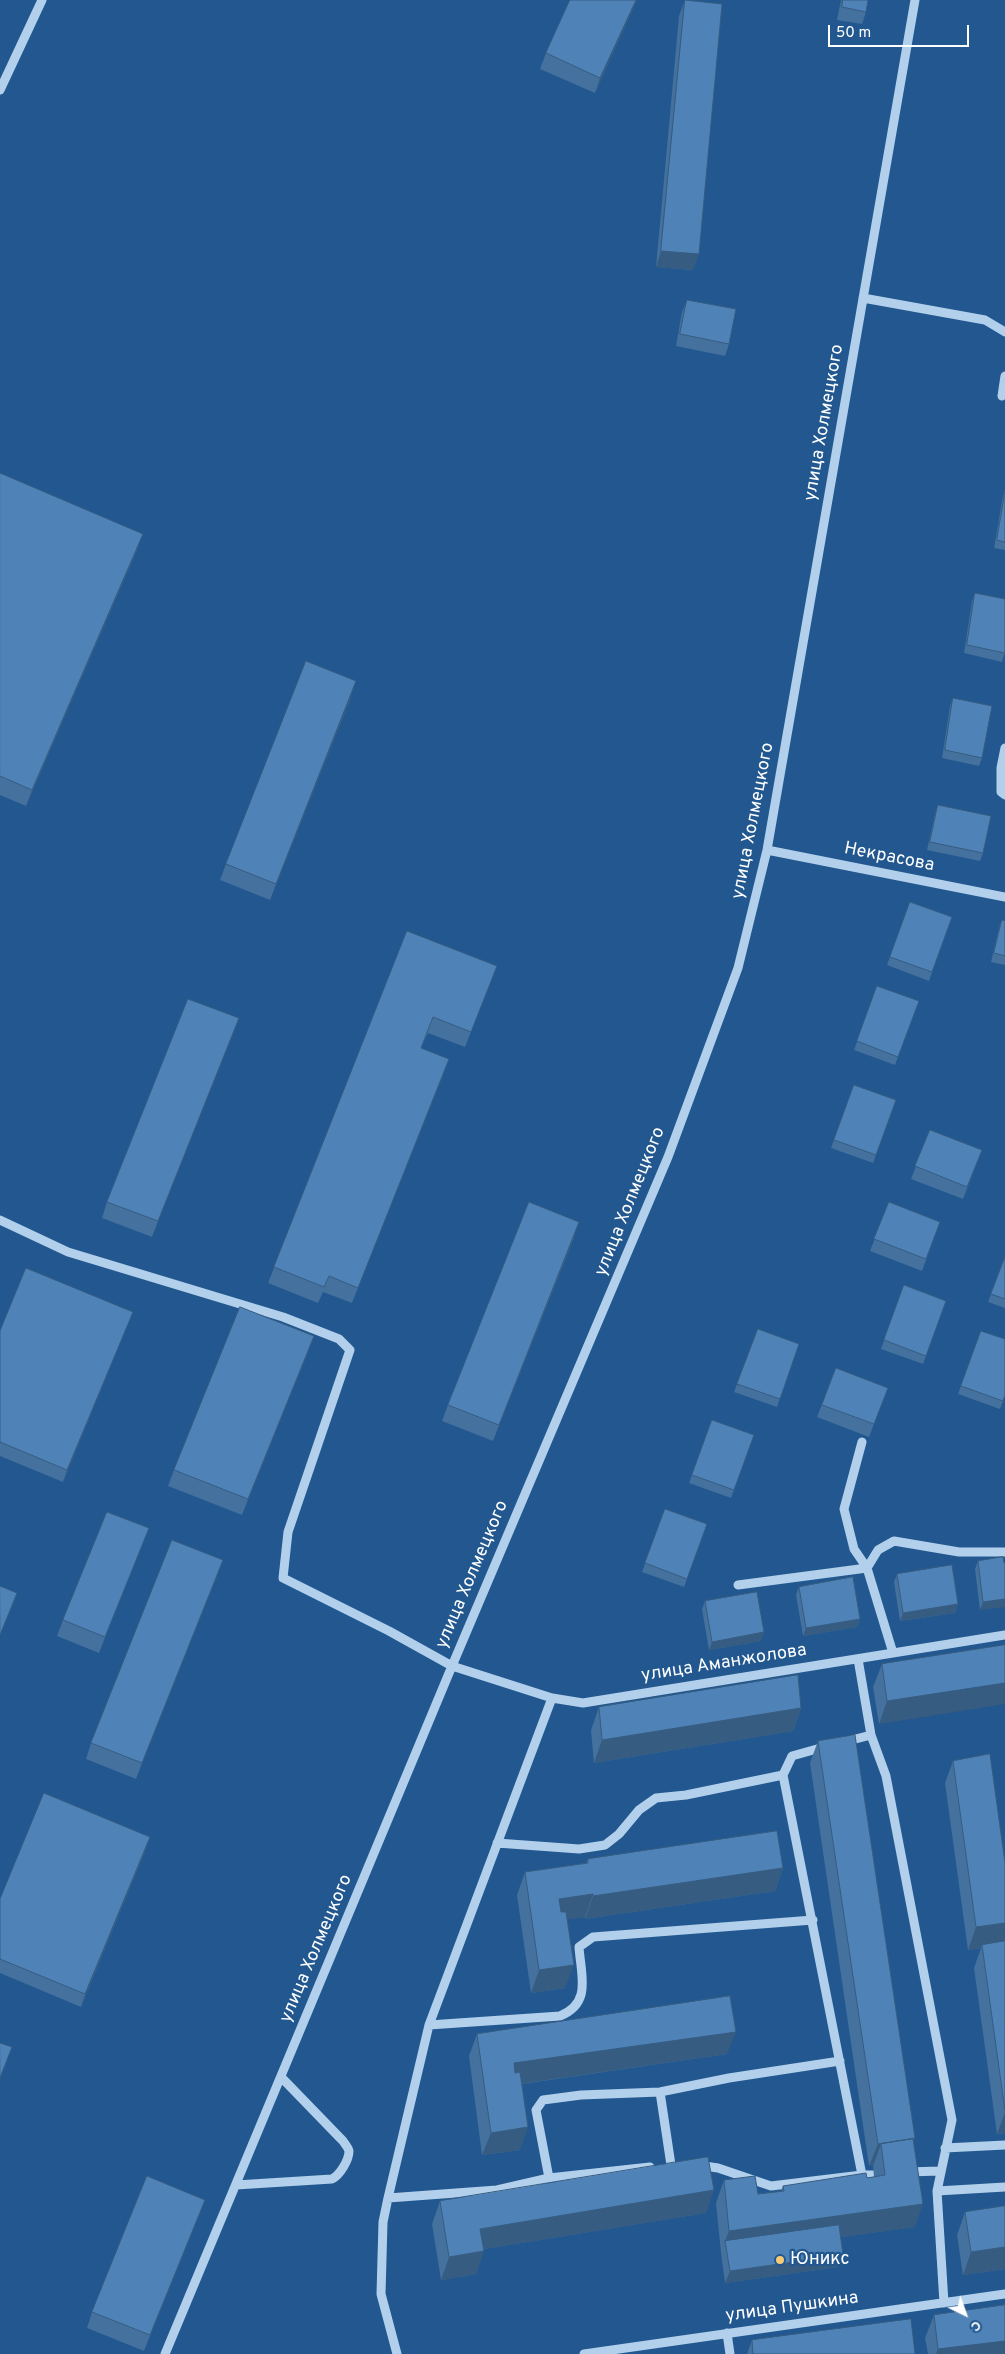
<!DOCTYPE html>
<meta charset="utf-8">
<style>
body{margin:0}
#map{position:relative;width:1005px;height:2354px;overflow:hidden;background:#22588f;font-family:Overpass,sans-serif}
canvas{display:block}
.north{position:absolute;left:940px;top:2289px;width:50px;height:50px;-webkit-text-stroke:4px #22588f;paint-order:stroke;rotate:138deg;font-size:14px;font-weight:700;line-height:20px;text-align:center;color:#fff}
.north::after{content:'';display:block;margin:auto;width:18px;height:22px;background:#fff;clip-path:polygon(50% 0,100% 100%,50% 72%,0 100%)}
.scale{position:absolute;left:828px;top:25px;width:141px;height:22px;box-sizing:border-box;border:2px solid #fff;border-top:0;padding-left:6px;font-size:15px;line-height:18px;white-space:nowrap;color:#fff;-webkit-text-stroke:4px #22588f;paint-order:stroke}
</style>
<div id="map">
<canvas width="1005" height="2354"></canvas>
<div class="north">С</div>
<div class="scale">50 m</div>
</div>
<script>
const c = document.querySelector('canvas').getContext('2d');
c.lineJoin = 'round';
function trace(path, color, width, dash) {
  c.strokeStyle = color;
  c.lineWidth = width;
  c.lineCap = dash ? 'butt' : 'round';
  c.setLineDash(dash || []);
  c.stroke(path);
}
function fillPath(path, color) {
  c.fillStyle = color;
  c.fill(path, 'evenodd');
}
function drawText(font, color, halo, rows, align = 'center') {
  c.font = font + ' Overpass,sans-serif';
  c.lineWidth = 4.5;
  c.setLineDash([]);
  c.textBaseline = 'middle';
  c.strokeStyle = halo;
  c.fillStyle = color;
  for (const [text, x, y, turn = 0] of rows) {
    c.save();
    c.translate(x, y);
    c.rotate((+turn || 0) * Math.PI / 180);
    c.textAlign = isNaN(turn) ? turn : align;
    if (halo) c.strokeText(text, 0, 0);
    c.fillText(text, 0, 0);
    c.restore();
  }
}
const minor = new Path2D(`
 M 0,90 L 42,0
 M 863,298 L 985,320 L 1005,332
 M 1002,396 L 1005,376
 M 1005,748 L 1001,768 L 1001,792 L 1005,795
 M 767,850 L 1005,897
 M 0,1220 L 68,1252 L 283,1317 L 339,1339 L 350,1350 L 288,1532 L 283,1578 L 389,1631 L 452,1666 L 552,1698 L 583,1703 L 1005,1635
 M 862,1442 L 844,1509 L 854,1549 L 867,1568 L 893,1653
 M 738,1585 L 867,1568 L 878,1550 L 894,1541 L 959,1552 L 1005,1552
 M 858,1659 L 871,1735 L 886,1776 L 952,2120 L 937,2191 L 944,2303
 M 844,1742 L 871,1735
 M 824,1747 L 792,1756 L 783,1775 L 862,2175
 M 497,1843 L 579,1849 L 605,1845 L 619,1834 L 639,1810 L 656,1798 L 686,1795 L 783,1775
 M 429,2025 L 560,2016 C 592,2003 581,1976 579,1947 L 593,1937 L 813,1920
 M 660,2092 L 671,2165
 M 945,2148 L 1005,2145
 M 698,2165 L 718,2168 L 771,2186 L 862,2175 L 874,2175
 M 907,2172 L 940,2171
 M 549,2178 L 536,2110 L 543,2100 L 581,2095 L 660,2092 L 729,2078 L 840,2061
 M 236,2185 L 332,2179 C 340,2175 349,2160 349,2151 C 348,2147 345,2144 343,2141 L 281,2077
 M 937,2191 L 1005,2187
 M 388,2198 L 497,2190 L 549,2178 L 650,2167
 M 727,2333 L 730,2354
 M 165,2354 L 452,1666 L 668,1157 L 738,968 L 767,850 L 915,0
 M 397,2354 L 381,2294 L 383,2222 L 388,2198 L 429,2025 L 552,1698
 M 584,2354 L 1005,2294`);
const wall = new Path2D(`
 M 637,0 L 595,93 L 540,69 L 546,53 Z
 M 685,0 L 693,270 L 656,267 L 679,16 Z
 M 841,0 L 868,0 L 866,12 L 862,24 L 837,20 Z
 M 687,300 L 729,344 L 725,356 L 676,346 L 682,312 Z
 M 0,473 L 137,550 L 26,806 L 0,795 Z
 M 1005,489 L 1005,550 L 994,548 L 1003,496 Z
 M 975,593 L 1005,652 L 1002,662 L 964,653 L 972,601 Z
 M 351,697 L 270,900 L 220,880 L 226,864 Z
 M 953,698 L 982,758 L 979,766 L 942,758 L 950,706 Z
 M 938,805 L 983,853 L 980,861 L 927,850 L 935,814 Z
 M 910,902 L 952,917 L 929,981 L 887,965 Z
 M 1002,920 L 1005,921 L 1005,965 L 991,962 L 999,928 Z
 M 407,931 L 497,966 L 465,1047 L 428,1033 L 421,1048 L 443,1075 L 352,1303 L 323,1292 L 318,1303 L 268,1283 Z
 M 877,986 L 919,1001 L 895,1065 L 854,1050 Z
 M 239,1018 L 152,1237 L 102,1218 L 107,1202 Z
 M 854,1085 L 896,1100 L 873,1163 L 831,1148 Z
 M 930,1130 L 982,1150 L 963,1199 L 911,1179 Z
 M 889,1202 L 940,1222 L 922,1271 L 870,1251 Z
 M 574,1238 L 493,1441 L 442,1421 L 448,1405 Z
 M 1005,1257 L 1005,1308 L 988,1302 Z
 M 904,1285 L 946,1301 L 923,1364 L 881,1349 Z
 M 133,1312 L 63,1482 L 0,1456 L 0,1331 Z
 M 758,1329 L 799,1344 L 777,1407 L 734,1392 Z
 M 981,1331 L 1005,1396 L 1000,1409 L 958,1394 Z
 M 308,1352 L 242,1515 L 168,1486 L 174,1470 Z
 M 836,1368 L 888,1388 L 869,1437 L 817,1417 Z
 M 712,1420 L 754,1435 L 731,1498 L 689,1483 Z
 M 665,1509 L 707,1524 L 684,1587 L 642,1572 Z
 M 149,1528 L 99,1653 L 57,1636 L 63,1620 Z
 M 223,1560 L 136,1779 L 86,1759 L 91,1743 Z
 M 978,1561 L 1004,1563 L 980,1610 L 975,1569 Z
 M 897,1574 L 958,1604 L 955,1613 L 900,1621 L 894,1582 Z
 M 799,1587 L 860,1619 L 857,1627 L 803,1636 L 796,1595 Z
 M 705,1601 L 761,1641 L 709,1650 L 702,1609 Z
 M 1005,1645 L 879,1724 L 873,1687 L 882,1664 Z
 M 599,1707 L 801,1708 L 793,1731 L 594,1763 L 591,1730 Z
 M 818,1741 L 914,2142 L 915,2227 L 840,2237 L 843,2255 L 838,2267 L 725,2283 L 721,2253 L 716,2203 L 724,2180 L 758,2194 L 781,2191 L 783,2186 L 874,2177 L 873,2166 L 869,2166 L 810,1763 Z
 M 953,1761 L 1005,1863 L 1005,2133 L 997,2134 L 974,1968 L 981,1948 L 968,1950 L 945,1783 Z
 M 146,1849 L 81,2007 L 0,1973 L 0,1899 Z
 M 588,1859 L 783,1868 L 775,1891 L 585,1919 L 585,1917 L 567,1919 L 565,1988 L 531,1993 L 517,1895 L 525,1872 L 586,1863 Z
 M 477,2034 L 727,2054 L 522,2084 L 520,2150 L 482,2155 L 469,2056 Z
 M 205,2200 L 144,2351 L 87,2328 L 92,2312 Z
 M 440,2201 L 706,2213 L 484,2249 L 476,2274 L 441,2280 L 432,2224 Z
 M 1005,2206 L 1005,2269 L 963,2275 L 957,2235 L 965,2212 Z
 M 934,2315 L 1005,2354 L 928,2354 L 925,2338 Z
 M 752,2340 L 915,2354 L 747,2354 Z`);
const shadedWall = new Path2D(`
 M 636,0 L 637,0 L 595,93 L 600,78 Z
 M 661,251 L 699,254 L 693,270 L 656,267 Z
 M 143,534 L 137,550 L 26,806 L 32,790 Z
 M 356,681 L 351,697 L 270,900 L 276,884 Z
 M 239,1018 L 233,1034 L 152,1237 L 158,1221 Z
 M 449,1059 L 443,1075 L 352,1303 L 358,1288 Z
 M 579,1222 L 574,1238 L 493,1441 L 499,1425 Z
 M 133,1312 L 128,1324 L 63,1482 L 67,1470 Z
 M 314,1336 L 308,1352 L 242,1515 L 248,1499 Z
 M 149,1528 L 143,1544 L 99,1653 L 105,1637 Z
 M 223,1560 L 217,1576 L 136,1779 L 142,1763 Z
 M 17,1593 L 13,1605 L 0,1636 L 0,1635 Z
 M 1005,1599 L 1005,1607 L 980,1610 L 983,1602 Z
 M 958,1604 L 955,1613 L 900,1621 L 903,1613 Z
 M 860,1619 L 857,1627 L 803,1636 L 806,1628 Z
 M 764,1632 L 761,1641 L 709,1650 L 712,1642 Z
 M 1005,1683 L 1005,1704 L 879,1724 L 887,1701 Z
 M 801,1708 L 793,1731 L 594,1763 L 602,1740 Z
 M 150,1837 L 146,1849 L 81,2007 L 85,1994 Z
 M 783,1868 L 775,1891 L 585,1919 L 593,1896 Z
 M 593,1894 L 585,1917 L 551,1922 L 559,1899 Z
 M 1005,1923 L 1005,1944 L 982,1945 L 981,1948 L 968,1950 L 976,1927 Z
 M 574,1965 L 565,1988 L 531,1993 L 539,1970 Z
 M 736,2032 L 727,2054 L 505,2086 L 514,2063 Z
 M 1005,2112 L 1005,2133 L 997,2134 Z
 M 528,2127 L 520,2150 L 482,2155 L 491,2133 Z
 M 915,2138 L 907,2161 L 881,2144 L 873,2166 L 869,2166 L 878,2144 Z
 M 714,2190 L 706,2213 L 472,2251 L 480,2229 Z
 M 205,2200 L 199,2215 L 144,2351 L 150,2335 Z
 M 923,2204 L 915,2227 L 727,2253 L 725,2241 L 729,2231 Z
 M 1005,2247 L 1005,2269 L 963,2275 L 971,2252 Z
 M 484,2251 L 476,2274 L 441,2280 L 449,2257 Z
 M 843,2255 L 838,2267 L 725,2283 L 730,2271 Z
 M 1005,2341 L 1005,2354 L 936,2354 L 938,2349 Z`);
const building = new Path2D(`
 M 570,0 L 636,0 L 600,78 L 546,53 Z
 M 685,0 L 722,4 L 699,254 L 661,251 Z
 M 843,0 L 868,0 L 866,12 L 842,7 Z
 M 687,300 L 736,309 L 729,344 L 680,334 Z
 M 0,473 L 143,534 L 32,790 L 0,776 Z
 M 1005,492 L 1005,542 L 997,540 Z
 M 975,593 L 1005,599 L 1005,653 L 967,645 Z
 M 306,661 L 356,681 L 276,884 L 226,864 Z
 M 953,698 L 992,706 L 982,758 L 945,750 Z
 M 938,805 L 991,816 L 983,853 L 930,842 Z
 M 910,902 L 952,917 L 932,972 L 890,957 Z
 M 1002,920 L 1005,921 L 1005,956 L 994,953 Z
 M 407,931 L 497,966 L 471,1032 L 433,1017 L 421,1048 L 449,1059 L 358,1288 L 329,1276 L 324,1287 L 274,1267 Z
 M 877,986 L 919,1001 L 898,1057 L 857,1041 Z
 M 188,999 L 239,1018 L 158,1221 L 107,1202 Z
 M 854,1085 L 896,1100 L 876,1155 L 834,1140 Z
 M 930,1130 L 982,1150 L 967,1187 L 915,1166 Z
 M 529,1202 L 579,1222 L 499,1425 L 448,1405 Z
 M 889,1202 L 940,1222 L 926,1259 L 874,1239 Z
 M 1005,1257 L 1005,1299 L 991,1294 Z
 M 26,1268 L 133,1312 L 67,1470 L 0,1442 L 0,1331 Z
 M 904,1285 L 946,1301 L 926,1356 L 884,1340 Z
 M 240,1307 L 314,1336 L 248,1499 L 174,1470 Z
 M 758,1329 L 799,1344 L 780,1399 L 737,1384 Z
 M 981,1331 L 1005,1339 L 1005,1395 L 1003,1401 L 961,1386 Z
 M 836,1368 L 888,1388 L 874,1424 L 822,1405 Z
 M 712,1420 L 754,1435 L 734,1490 L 692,1475 Z
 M 665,1509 L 707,1524 L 687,1579 L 645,1563 Z
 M 107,1512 L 149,1528 L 105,1637 L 63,1620 Z
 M 172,1540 L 223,1560 L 142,1763 L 91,1743 Z
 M 1003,1557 L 1004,1563 L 1005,1563 L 1005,1599 L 983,1602 L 978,1561 Z
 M 952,1565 L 958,1604 L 903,1613 L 897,1574 Z
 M 853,1577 L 860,1619 L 806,1628 L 799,1587 Z
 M 0,1586 L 17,1593 L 0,1635 Z
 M 757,1592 L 764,1632 L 712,1642 L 705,1601 Z
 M 1005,1645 L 1005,1683 L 887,1701 L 882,1664 Z
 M 798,1675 L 801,1708 L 602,1740 L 599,1707 Z
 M 855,1735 L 915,2138 L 878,2144 L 818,1741 Z
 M 990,1754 L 1005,1863 L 1005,1923 L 976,1927 L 953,1761 Z
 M 44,1793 L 150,1837 L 85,1994 L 0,1959 L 0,1899 Z
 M 777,1831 L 783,1868 L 593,1896 L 593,1894 L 559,1899 L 561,1912 L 566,1912 L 574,1965 L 539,1970 L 525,1872 L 588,1863 L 588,1859 Z
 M 1005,1941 L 1005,2111 L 982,1945 Z
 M 730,1996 L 736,2032 L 514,2063 L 515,2073 L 520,2072 L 528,2127 L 491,2133 L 477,2034 Z
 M 0,2043 L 12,2047 L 0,2078 Z
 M 913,2139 L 923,2204 L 729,2231 L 724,2180 L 755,2176 L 758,2194 L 784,2191 L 783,2186 L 866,2173 L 867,2178 L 885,2175 L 881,2144 Z
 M 708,2157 L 714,2190 L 480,2229 L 484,2251 L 449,2257 L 440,2201 Z
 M 147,2176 L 205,2200 L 150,2335 L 92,2312 Z
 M 1005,2206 L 1005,2247 L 971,2252 L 965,2212 Z
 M 839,2225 L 843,2255 L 730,2271 L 725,2241 Z
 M 1005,2305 L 1005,2341 L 938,2349 L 934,2315 Z
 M 911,2319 L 915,2354 L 753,2354 L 752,2340 Z`);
const markers = [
 [780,2260,5,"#f7ca75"]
];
const streetNames = [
 ["улица Холмецкого",825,423,-80],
 ["улица Холмецкого",754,821,-79],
 ["Некрасова",889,858,11],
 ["улица Холмецкого",631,1202,-68],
 ["улица Холмецкого",473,1575,-67],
 ["улица Аманжолова",724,1664,-9],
 ["улица Холмецкого",317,1949,-67],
 ["улица Пушкина",792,2308,-8]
];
const poiNames = [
 ["Юникс",790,2260]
];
trace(minor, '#b2d0ec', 9);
fillPath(wall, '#44719e');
fillPath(shadedWall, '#375c81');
fillPath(building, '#4f83b8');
trace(building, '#375c81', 1);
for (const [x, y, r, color] of markers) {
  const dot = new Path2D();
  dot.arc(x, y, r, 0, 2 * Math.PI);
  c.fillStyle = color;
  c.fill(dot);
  trace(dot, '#22588f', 2);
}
drawText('18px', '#fff', '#22588f', streetNames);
drawText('18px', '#fff', '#22588f', poiNames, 'left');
</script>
